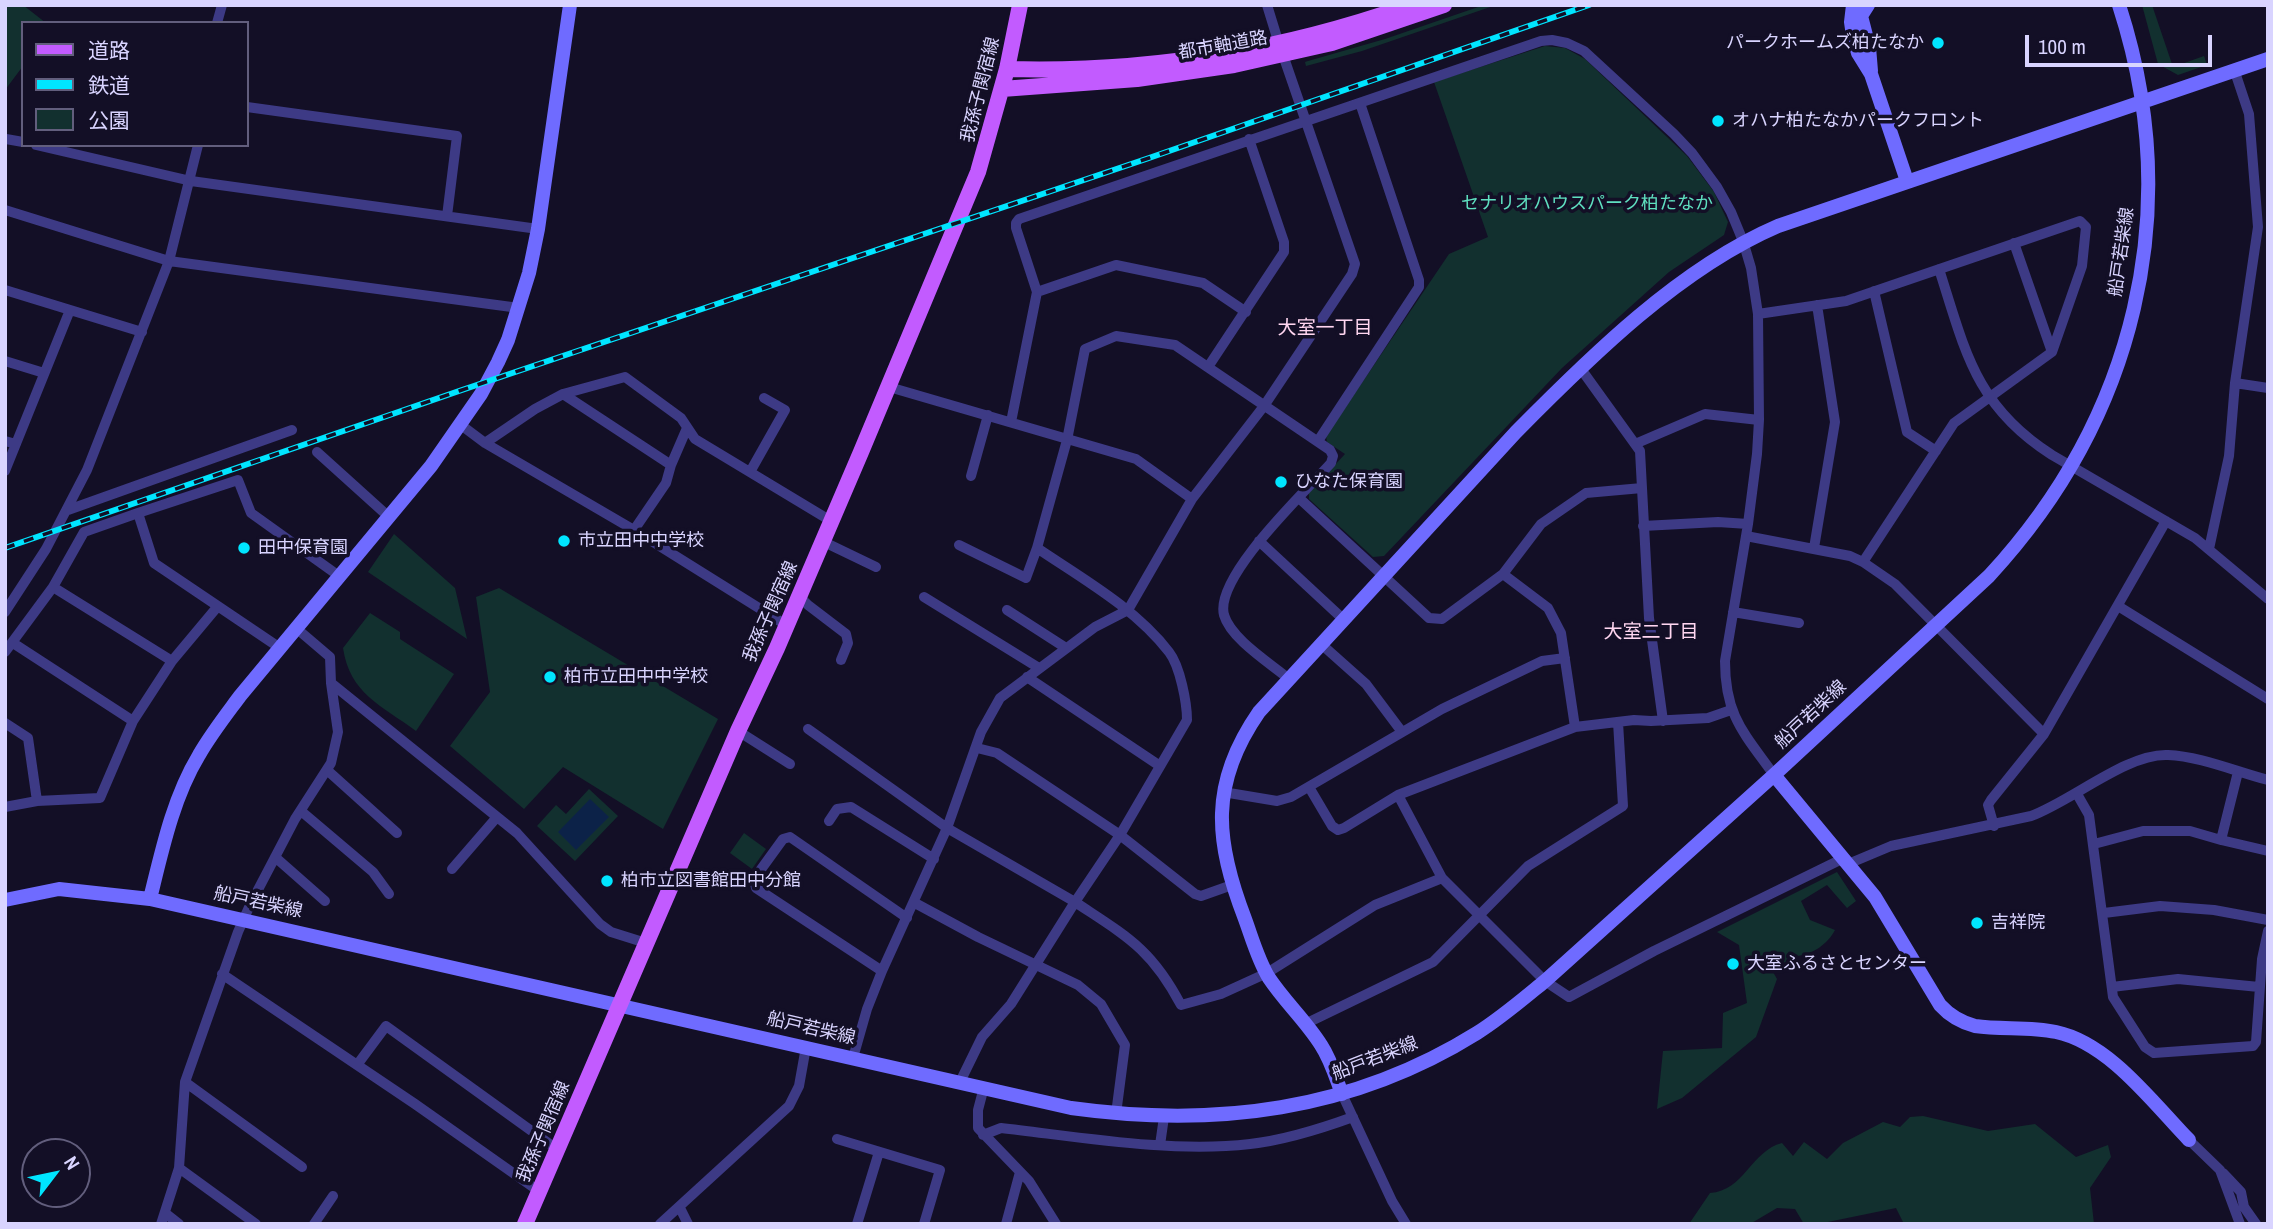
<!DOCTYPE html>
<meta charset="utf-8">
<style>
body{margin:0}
#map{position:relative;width:2273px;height:1229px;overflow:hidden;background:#130f26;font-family:"Archivo Narrow","Noto Sans JP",sans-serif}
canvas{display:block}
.frame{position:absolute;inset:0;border:7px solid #d9d4ff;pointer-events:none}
.legend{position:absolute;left:21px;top:21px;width:228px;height:126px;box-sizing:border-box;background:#130f26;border:2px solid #625e7d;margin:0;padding:9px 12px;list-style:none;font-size:21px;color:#d9d4ff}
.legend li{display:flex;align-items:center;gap:14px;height:35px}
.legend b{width:35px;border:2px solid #625e7d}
.north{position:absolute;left:21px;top:1138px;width:70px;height:70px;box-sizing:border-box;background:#130f26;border:2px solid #625e7d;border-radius:50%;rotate:58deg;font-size:19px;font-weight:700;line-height:28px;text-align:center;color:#d9d4ff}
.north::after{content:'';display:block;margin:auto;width:24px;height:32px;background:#00e5ff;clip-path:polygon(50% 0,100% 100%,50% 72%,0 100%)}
.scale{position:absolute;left:2025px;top:35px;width:187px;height:32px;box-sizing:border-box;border:4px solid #d9d4ff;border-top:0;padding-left:9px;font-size:21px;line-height:24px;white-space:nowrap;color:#d9d4ff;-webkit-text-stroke:5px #130f26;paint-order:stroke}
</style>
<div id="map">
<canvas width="2273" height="1229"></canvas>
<div class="frame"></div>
<ul class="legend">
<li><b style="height:9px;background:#c25bff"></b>道路</li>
<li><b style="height:9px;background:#00e5ff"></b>鉄道</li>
<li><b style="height:19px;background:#12302f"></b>公園</li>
</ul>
<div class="north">N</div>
<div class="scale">100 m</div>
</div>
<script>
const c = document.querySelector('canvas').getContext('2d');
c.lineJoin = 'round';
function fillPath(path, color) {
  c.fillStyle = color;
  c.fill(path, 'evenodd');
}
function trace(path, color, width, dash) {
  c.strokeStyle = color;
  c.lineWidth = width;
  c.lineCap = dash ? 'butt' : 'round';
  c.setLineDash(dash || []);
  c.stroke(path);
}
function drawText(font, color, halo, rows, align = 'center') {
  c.font = font + ' "Archivo Narrow","Noto Sans JP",sans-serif';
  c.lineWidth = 7;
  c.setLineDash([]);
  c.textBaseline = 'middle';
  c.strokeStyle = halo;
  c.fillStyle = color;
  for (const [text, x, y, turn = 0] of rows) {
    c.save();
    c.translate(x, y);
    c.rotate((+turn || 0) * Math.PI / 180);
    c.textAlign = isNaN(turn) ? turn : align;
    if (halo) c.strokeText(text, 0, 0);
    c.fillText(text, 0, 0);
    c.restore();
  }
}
const green = new Path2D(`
 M 8,5 L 23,5 L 46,23 L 23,23 L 23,66 L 5,90 L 5,9 Z
 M 1484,5 L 1496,5 L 1362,51 L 1306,66 L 1305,62 L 1308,61 L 1385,39 Z
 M 2142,5 L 2152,5 L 2173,67 L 2204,56 L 2207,65 L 2178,75 L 2158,64 Z
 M 1545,46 L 1565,48 L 1585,59 L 1687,156 L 1714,192 L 1728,222 L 1724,235 L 1669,272 L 1562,368 L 1384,556 L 1373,557 L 1309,499 L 1309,493 L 1345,454 L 1327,442 L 1326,436 L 1449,254 L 1488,237 L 1434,82 Z
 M 394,534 L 455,588 L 467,639 L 368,572 Z
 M 499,588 L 718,719 L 663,829 L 563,767 L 524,809 L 450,746 L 490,692 L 476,597 Z
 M 370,613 L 400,632 L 400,639 L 454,674 L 416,731 C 381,705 350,694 343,648 Z
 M 589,789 L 618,816 L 575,861 L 537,826 L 556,805 L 566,814 Z
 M 744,833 L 766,849 L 752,869 L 730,853 Z
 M 1837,872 L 1856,901 L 1847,908 L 1827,885 L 1801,901 L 1810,920 L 1835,930 C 1828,944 1812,955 1796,956 L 1787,967 L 1775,951 L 1760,965 L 1773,972 L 1777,979 L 1756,1037 L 1682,1098 L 1657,1109 L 1663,1051 L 1722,1048 L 1723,1013 L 1747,1003 L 1739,945 L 1717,932 Z
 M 1923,1116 L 1988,1131 L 2035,1124 L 2076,1157 L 2108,1145 L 2111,1157 L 2090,1188 L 2094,1224 L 1904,1224 L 1896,1208 L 1818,1224 L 1804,1224 L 1795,1209 L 1777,1208 L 1750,1224 L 1689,1224 L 1710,1193 C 1744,1191 1751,1151 1782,1143 L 1793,1156 L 1804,1142 L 1827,1159 L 1843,1143 L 1883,1122 L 1900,1127 L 1910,1117 Z`);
const water = new Path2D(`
 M 590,799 L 609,817 L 576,850 L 558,832 Z`);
const street = new Path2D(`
 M 1267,5 L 1279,44
 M 217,23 L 222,5
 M 247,107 L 457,136 L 447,216
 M 6,139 L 23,142
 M 36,145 L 191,181 L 538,229
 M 5,210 L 169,261 L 519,308
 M 2014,243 L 2052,352
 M 1939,269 C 1965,350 1975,406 2052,455 L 2195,538 L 2268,599
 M 5,290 L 142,332
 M 1874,291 L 1907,432 L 1936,451
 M 1037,292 L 1116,265 L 1203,283 L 1246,312
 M 1758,314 L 1846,301 L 2080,221 L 2086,227 L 2082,266 L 2052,352 L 1954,423 L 1863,562
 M 5,361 L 44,373
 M 1208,367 L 1284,252 L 1284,242 L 1249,139
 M 1581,369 L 1640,451 L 1649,618 L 1663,721
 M 2235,383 L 2268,388
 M 889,387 L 1136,459 L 1192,499
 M 563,394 L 671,465
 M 1011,422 L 1037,292 L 1016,228 L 1016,223 L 1019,219 L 1541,41 L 1552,40 L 1567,43 L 1584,51 L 1674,134 L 1692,153 L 1717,187 L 1731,212 L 1743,241 L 1751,268 L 1758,314 L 1759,420 L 1757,454 L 1748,524 L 1725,661 C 1725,716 1744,733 1774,775
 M 461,425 L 485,443 L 634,530 L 786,625
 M 5,441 L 16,444
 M 1318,441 L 1419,287 L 1419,280 L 1360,103
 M 485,443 L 535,409 L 563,394 L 625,377 L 681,418 L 695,439 L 831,521
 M 1635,444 L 1705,414 L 1759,420
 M 317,452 L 389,517
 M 5,471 L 70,310
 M 750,472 L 785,410 L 764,398
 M 971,476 L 988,415
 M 1299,498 L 1429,618 L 1442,619 L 1503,574 L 1541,524 L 1586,493 L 1642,488
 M 68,510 L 292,430
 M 138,513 L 238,480 L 251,513 L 339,576
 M 1643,526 L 1718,522 L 1748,524
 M 634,530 L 666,483 L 671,465 L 687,428
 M 1746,536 L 1850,556 L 1863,562 L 1895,584 L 2044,734
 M 822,541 L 876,567
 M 1259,541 L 1343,619
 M 959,545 L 1026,578 L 1037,548
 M 1814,548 L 1835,422 L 1817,305
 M 2209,549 L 2229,456 L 2235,383 L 2258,227 L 2249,114 L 2234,69
 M 1503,574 L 1548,608 L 1561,633 L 1575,727
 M 53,587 L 84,532 L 138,513 L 154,563 L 280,648
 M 799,596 L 808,605 L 846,634 L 848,643 L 841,660
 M 924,597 L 1039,668
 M 2118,606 L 2268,699
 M 1007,610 L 1066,648
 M 5,612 L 46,549 L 87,470 L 169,261 L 198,145
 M 1733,612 L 1799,623
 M 13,643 L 133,721
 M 1320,643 L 1366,684 L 1402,732
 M 5,652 L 53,587 L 172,661 L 133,721 L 100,798 L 37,801 L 5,807
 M 172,661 L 218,606
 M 1027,677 L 1160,766
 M 331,683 L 517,833 L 600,924 L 611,932 L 646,943
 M 5,723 L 28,738 L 37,801
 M 808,729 L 947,828 L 1075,902 L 1120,835 L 1187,720 C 1187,703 1180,666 1169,652 C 1135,608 1083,579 1037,548 L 1067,440 L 1085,349 L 1116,336 L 1175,345 L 1330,450 L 1333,456 L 1331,463 C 1306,491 1214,577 1224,615 C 1231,639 1270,663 1289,679
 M 738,731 L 790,764
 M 977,748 L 997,753 L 1120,835 L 1195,894 L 1201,896 L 1232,885
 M 327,770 L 397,833
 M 2238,772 L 2221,840 L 2268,851
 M 1309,787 L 1332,826 L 1338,830 L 1344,828 L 1398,795 L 1575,727 L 1634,720 L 1651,721 L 1708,718 L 1731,710
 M 1223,792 L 1277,801 L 1291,797 L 1442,709 L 1542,661 L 1565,658
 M 2077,794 L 2089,815 L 2113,997 L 2145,1047 L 2154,1053 L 2253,1046 L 2256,1042 L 2262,959 L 2268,931
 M 1398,795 L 1442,878 L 1545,981 L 1569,997 L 1654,951 L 1844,858
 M 301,811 L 373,872 L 389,894
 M 829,821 L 837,809 L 851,807 L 934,859
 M 1994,826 L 1988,805 L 1991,800 L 2044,734 L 2166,521
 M 2094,844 L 2143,831 L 2190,831 L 2221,840
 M 275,857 L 325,901
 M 1848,864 L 1891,846 L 2031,816 C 2072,801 2127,753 2168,755 C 2199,756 2237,772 2268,780
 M 452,869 L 497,817
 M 915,903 L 978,937 L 1078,985 L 1101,1004 L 1125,1045 L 1116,1114
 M 2104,913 L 2160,906 L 2214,910 L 2268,920
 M 882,971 L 756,888 L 754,879 L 783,839 L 790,837 L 907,918
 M 222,974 L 415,1104 L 540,1192
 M 2112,987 L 2178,979 L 2259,987
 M 1305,1024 L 1433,962 L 1528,866 L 1623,806 L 1618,722
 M 853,1058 L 867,1009 L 882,971 L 947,828 L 981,732 L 1000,698 L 1095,627 L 1128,610 L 1192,499 L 1264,406 L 1352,274 L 1355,264 L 1283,55
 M 357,1065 L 386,1026 L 558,1150
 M 185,1082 L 302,1167
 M 960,1082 L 982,1037 L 1011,1004 L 1075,902 C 1126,936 1151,948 1181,1005 L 1221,994 L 1267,973 L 1375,905 L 1442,878
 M 984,1087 L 978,1110 L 978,1128 L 1029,1181 L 1056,1224
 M 1342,1094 L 1392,1201 L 1406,1224
 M 983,1135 L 1001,1128 C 1080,1137 1171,1153 1250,1144 C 1286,1140 1320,1129 1353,1117
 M 837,1139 L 940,1170 L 924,1224
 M 2189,1140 L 2220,1170 L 2240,1224
 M 1160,1145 L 1164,1117
 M 179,1168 L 256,1224
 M 2223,1173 L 2241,1192 L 2244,1207 L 2256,1224
 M 680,1208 L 688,1224
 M 165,1213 L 179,1224
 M 161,1224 L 179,1168 L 185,1082 L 238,932 L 250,905 L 295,819 L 331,763 L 338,732 L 331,683 L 330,657 L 296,628
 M 314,1224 L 333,1196
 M 660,1224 L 789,1106 L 799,1086 L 806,1047
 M 857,1224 L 879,1152
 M 1006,1224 L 1020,1172`);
const secondary = new Path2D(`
 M 1853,5 L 1851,22 L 1853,36 L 1858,53 L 1871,74 L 1907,181
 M 1868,5 L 1861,16 L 1869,47 L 1871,71
 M 1774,775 L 1875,897 L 1940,1005 C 1950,1016 1960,1022 1975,1026 C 2002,1030 2029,1026 2056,1032 C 2109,1043 2153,1103 2189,1140
 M 150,899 C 162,850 173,798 199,755 C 211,734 226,715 240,696 L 431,466 L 481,394 L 498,362 L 508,340 L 529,273 L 538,229 L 570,5
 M 5,900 L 59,889 L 150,899 L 1071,1108 C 1215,1128 1352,1111 1477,1033 C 1501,1018 1523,999 1545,981 L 1774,775 L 1989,576 C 2135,418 2186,211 2119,5
 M 1342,1094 C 1336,1078 1331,1060 1321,1045 C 1306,1021 1285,1002 1269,978 C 1258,960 1252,938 1245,919 C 1215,841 1209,784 1259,712 L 1516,432 C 1590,357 1680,268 1778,226 L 2268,59`);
const primary = new Path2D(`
 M 1007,69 C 1145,73 1281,51 1411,5
 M 1002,89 L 1137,79 L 1234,65 L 1332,43 L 1444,5
 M 525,1224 L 738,731 L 777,648 L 861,452 L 978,172 L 1007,69 L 1020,5`);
const rail = new Path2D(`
 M 5,548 L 459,391 L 1149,158 L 1589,5`);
const markers = [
 [1938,43,7,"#00e5ff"],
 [1718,121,7,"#00e5ff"],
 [1281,482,7,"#00e5ff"],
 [564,541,7,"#00e5ff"],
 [244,548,7,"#00e5ff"],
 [550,677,7,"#00e5ff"],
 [607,881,7,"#00e5ff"],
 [1977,923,7,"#00e5ff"],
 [1733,964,7,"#00e5ff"]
];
const poiNames = [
 ["パークホームズ柏たなか",1924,43,"right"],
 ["オハナ柏たなかパークフロント",1732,121],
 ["ひなた保育園",1295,482],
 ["市立田中中学校",578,541],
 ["田中保育園",258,548],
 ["柏市立田中中学校",564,677],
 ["柏市立図書館田中分館",621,881],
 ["吉祥院",1991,923],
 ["大室ふるさとセンター",1747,964]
];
const streetNames = [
 ["都市軸道路",1223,46,-10],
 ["我孫子関宿線",981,90,-76],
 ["船戸若柴線",2122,252,-82],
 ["我孫子関宿線",771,612,-66],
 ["船戸若柴線",1811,715,-43],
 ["船戸若柴線",258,903,12],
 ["船戸若柴線",811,1029,13],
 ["船戸若柴線",1375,1059,-21],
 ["我孫子関宿線",544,1132,-67]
];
const parkNames = [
 ["セナリオハウスパーク柏たなか",1587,204]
];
const neighbourhoodNames = [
 ["大室一丁目",1325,329],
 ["大室二丁目",1651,633]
];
fillPath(green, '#12302f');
fillPath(water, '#0c2248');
trace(street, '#3d3a85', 10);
trace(secondary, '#6f6bff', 14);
trace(primary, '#c25bff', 16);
trace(rail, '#00e5ff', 6);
trace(rail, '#130f26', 3.5, [10]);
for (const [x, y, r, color] of markers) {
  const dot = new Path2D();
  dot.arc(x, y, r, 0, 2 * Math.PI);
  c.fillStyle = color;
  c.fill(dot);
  trace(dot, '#130f26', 2.5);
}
drawText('18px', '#d9d4ff', '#130f26', poiNames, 'left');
drawText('18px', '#d9d4ff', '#130f26', streetNames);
drawText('18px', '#5fe0c0', '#130f26', parkNames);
drawText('19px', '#ffd6f0', '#130f26', neighbourhoodNames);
</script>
